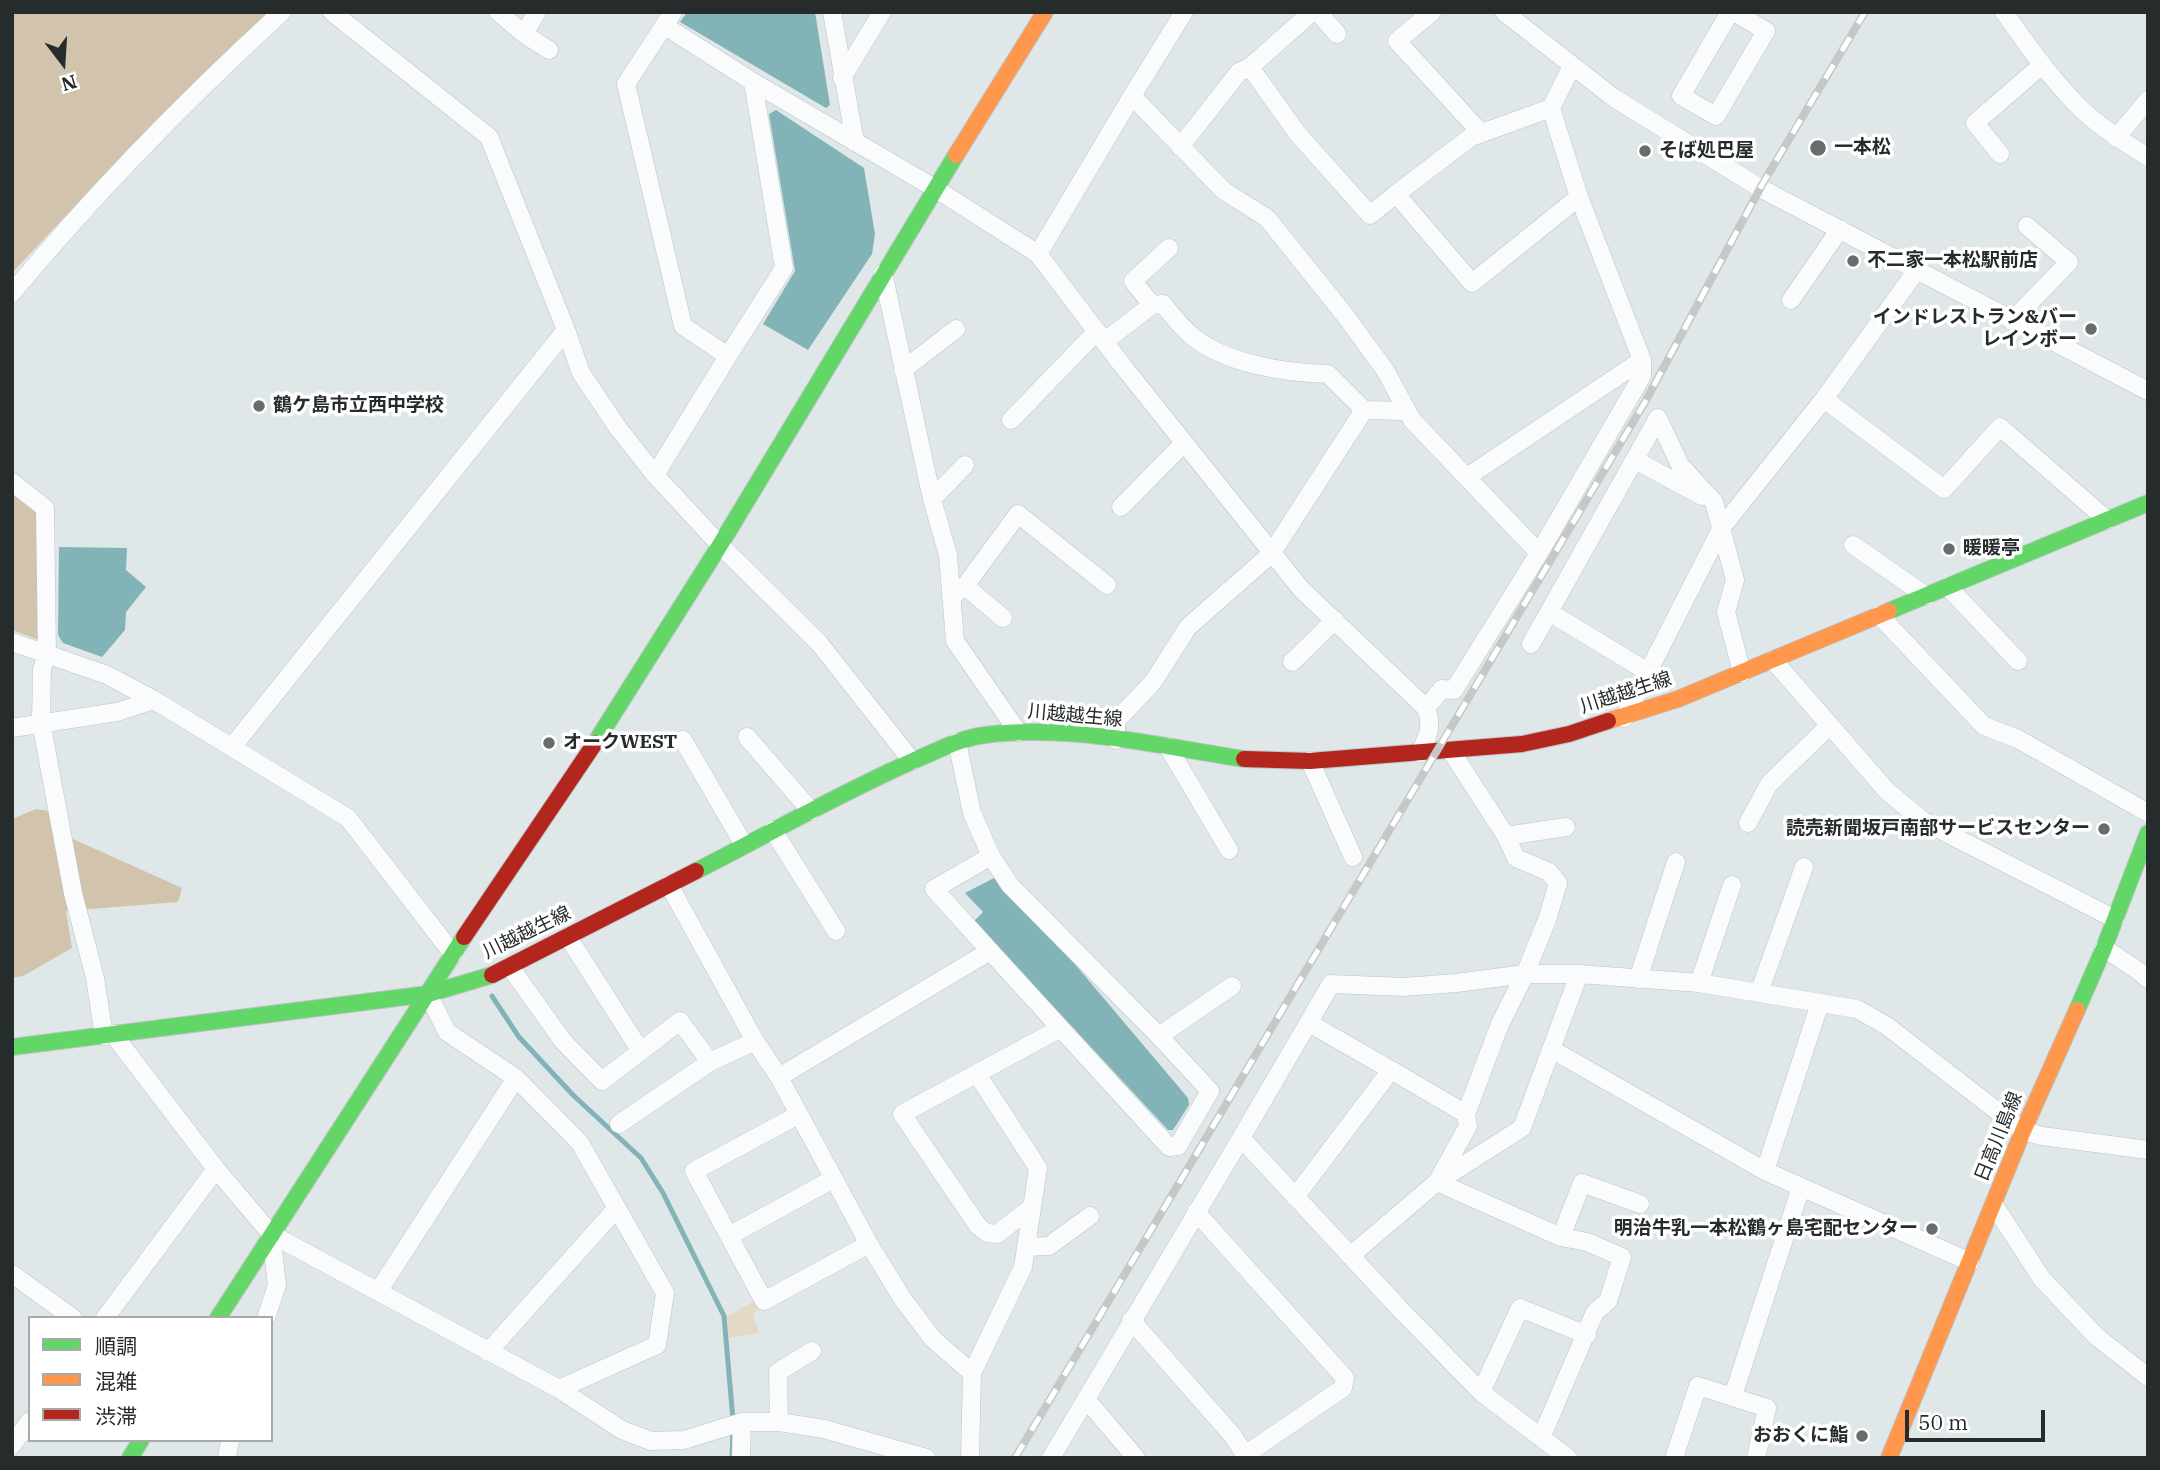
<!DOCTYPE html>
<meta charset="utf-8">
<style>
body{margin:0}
#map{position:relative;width:2160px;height:1470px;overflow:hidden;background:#e0e7e8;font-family:"IBM Plex Serif","Noto Sans JP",serif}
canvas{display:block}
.frame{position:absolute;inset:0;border:14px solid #262b2b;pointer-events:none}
.legend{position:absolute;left:28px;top:1316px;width:245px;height:126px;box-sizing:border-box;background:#fff;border:2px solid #a8aaaa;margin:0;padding:9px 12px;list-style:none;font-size:21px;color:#262b2b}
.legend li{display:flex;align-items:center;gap:14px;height:35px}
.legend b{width:35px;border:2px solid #a8aaaa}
.north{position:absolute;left:28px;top:28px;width:70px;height:70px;-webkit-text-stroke:5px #fff;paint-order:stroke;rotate:163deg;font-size:19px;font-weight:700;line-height:28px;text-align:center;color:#262b2b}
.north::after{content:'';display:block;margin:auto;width:24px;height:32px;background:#262b2b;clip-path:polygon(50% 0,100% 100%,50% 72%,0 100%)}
.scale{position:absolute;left:1905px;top:1410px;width:140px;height:32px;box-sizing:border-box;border:4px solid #262b2b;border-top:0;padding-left:9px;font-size:21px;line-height:24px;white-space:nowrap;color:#262b2b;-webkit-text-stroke:5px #fff;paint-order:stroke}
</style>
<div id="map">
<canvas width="2160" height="1470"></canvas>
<div class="frame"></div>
<ul class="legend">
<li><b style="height:9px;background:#63d668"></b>順調</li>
<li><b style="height:9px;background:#ff974d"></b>混雑</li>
<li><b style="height:9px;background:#b3261e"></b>渋滞</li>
</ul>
<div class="north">N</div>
<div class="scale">50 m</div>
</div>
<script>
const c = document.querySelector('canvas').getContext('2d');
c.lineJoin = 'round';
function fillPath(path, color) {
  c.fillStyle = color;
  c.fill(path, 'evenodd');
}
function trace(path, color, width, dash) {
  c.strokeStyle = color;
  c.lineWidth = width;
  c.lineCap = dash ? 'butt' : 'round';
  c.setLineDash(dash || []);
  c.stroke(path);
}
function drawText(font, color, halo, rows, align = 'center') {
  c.font = font + ' "IBM Plex Serif","Noto Sans JP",serif';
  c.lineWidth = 7;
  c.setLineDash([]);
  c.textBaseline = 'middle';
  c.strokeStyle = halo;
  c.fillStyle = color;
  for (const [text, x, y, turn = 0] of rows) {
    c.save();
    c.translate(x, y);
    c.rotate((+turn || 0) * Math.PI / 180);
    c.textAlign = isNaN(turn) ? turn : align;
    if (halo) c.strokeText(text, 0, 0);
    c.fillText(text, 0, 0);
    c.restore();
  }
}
const green = new Path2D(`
 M 757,1299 L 761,1308 L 753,1313 L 759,1333 L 729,1338 L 727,1317 Z`);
const forest = new Path2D(`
 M 12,12 L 270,12 L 153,123 L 12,273 Z
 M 12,485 L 45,508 L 39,640 L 12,630 Z
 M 36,809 L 49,811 L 53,830 L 182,888 L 178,902 L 66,911 L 72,948 L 23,976 L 12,978 L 12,819 Z`);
const water = new Path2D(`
 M 687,12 L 815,12 L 830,105 L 826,108 L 680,22 Z
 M 776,110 L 864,168 L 875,234 L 872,254 L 808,350 L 763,324 L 795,271 L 769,114 Z
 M 59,547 L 127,548 L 126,570 L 146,587 L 126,612 L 125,630 L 102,657 L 63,643 L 58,635 Z
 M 996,877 L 1046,930 L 1188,1098 L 1189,1105 L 1173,1130 L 1168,1130 L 974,921 L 983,912 L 965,893 Z`);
const stream = new Path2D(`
 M 492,996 L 519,1037 L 573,1095 L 641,1158 L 663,1193 L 724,1316 L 733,1420
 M 732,1458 L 733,1429`);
const street = new Path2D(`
 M 498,12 L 524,34 L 537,12
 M 673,12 L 626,84 L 683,326 L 728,356 L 784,268 L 753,82
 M 832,12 L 855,142
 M 1184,12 L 1132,96 L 1224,191 L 1267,218 L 1344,314 L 1385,370 L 1412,420 L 1539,553
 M 1318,12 L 1337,34
 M 1432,12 L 1397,41 L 1481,133
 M 1504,12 L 1614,98 L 1760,188 L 2148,391
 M 1730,12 L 1681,96 L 1716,116 L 1766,31 L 1734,12
 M 2004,12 C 2027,45 2050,77 2078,106 C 2098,126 2124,142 2148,157
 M 665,26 L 753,82 L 936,189 L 1038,254 L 1122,365 L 1301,589 L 1426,708 C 1433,726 1428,736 1420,753
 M 524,34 L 549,50
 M 1250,67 L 1312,12
 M 842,78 L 882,12
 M 1551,108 L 1471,137 L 1396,194 L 1472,283 L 1579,197
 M 2116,138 L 2148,100
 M 1180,147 L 1239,72 L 1250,67 L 1297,133 L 1370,215 L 1396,194
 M 2000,154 L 1975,123 L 2042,65
 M 1038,254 L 1132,96
 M 883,273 L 932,499 L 948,555 L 955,641 L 1018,732
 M 12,293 C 95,193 186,100 282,12
 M 1791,300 L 1840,229
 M 1152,305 L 1133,281 L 1169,248
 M 2012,321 L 2069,262 L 2027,226
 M 566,330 L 581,373 L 618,428 L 655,475 L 720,545 L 819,643 L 912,761
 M 1105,341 L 1152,305 L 1163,304 C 1172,315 1182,328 1193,337 C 1227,364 1286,373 1328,374 L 1364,410 L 1406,411
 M 903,370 L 956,329
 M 1824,399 L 1944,489 L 2000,427 L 2107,520
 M 1011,420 L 1097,331
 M 1635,460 L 1702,496
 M 655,475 L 728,356
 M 1467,477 L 1642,360
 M 12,482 L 45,508 L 47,654 L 42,669 L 41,722 L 73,893 L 95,978 L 104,1036
 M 932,499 L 965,465
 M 1121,507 L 1184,443
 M 1853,545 L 1926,596
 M 965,586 L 1003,618
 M 1948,587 L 2018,661
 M 951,597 L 965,586 L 1018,514 L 1107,585
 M 1549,612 L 1648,672 L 1722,527 L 1824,399 L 1917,270
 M 1879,615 L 1984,726 L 2018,739 L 2148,813
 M 12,642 L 107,675 L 154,700 L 348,818 L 453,954
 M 1531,644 L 1658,418 L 1680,465 L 1714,502 L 1735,580 L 1726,612 L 1742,673
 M 1773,660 L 1887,791 L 1923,821 L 2115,919
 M 1292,662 L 1335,620
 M 1426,708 L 1442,689 L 1454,690 L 1539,553 L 1642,376 L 1642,360 L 1579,197 L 1551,108 L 1572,66
 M 1624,718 L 1648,672
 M 12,728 L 117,712 L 154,700
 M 747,737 L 811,811
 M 683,740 L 744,845
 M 1116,740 L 1116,721 L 1153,682 L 1188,627 L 1271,554 L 1364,410
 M 957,742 L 972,813 L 991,856 L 934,889 L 990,951
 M 232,747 L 566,330 L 489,137 L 332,12
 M 1168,747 L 1229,850
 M 1451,751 L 1506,836 L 1516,858 L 1549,872 L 1558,883 L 1547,920 L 1525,974 L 1500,1024 L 1466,1114
 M 1310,761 L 1353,857
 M 1748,823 L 1769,784 L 1829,726
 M 773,830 L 836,931
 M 1506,836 L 1566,827
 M 669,885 L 755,1041 L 779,1077 L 869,1244 L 902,1298 L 933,1339 L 972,1373 L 970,1458
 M 568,937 L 640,1050
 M 2104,948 L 2140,972 L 2148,979
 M 510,967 L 563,1041 L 602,1081 L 680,1021 L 710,1062
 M 1638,979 L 1676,862
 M 1699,983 L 1732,885
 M 1759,993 L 1804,867
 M 428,994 L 447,1032 L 516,1078 L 580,1143 L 665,1293 L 657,1345 L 559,1389
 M 1309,1023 L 1391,1070
 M 113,1034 L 216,1169 L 271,1234 L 559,1389 L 622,1430 L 651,1441 L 684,1440 L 742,1422 L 779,1422 L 824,1429 L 926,1458
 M 1159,1036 L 1232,986
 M 1551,1049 L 1765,1171 L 1970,1262
 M 779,1077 L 990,951 L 1169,1147 L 1178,1146 L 1210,1091 L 1159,1036 L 1010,885 L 991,856
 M 798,1115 L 694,1171 L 764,1301 L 869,1244
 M 619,1124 L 710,1062 L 755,1041
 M 1241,1138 L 1331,984 L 1404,987 L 1456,983 L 1525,974 L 1579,974 L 1699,983 L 1857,1009 L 1887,1026 L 2023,1131 L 2042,1136 L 2148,1150
 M 1765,1171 L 1820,1003
 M 1295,1197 L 1391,1070 L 1466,1114 L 1468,1126 L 1437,1182 L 1561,1237 L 1587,1242 L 1622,1257 L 1608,1301 L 1595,1312 L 1541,1438
 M 1994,1205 L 2042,1279 L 2097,1337 L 2148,1377
 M 1032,1207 L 997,1234 L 987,1233 L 978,1226 L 902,1114 L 1059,1029
 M 1196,1212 L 1345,1378 L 1343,1388 L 1245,1455
 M 729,1236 L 833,1179
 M 1561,1237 L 1582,1183 L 1640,1204
 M 1026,1247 L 1049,1246 L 1090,1216
 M 1350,1256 L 1437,1182 L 1522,1128 L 1579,974
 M 12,1274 L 73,1318
 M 379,1290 L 516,1078
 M 105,1318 L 216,1169
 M 266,1318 L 277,1285 L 271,1234
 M 1131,1320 L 1233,1436 L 1247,1458
 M 488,1352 L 616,1209
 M 972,1373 L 1023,1267 L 1038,1168 L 977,1074
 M 1481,1392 L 1520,1308 L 1587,1335
 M 1733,1396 L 1801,1187
 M 1086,1399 L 1136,1458
 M 779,1422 L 778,1372 L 812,1351
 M 12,1445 L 30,1421
 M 227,1458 L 230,1440
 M 741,1458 L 742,1422
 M 1051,1458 L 1241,1138 L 1399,1308 L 1481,1392 L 1568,1458
 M 1674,1458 L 1698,1386 L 1767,1408 L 1756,1458`);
const fast = new Path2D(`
 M 1889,611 L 2148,503
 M 595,743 L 720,545 L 956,155
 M 696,871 C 769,834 840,793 915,760 C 937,751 960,738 985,735 C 1070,724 1159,746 1244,759
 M 2077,1010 L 2104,948 L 2148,833
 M 12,1047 L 428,994 L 492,975
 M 218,1318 L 464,937
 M 130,1458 L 141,1440`);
const slow = new Path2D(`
 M 956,155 L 1045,12
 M 1608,721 L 1678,699 L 1889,611
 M 1889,1458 L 2023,1131 L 2077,1010`);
const jam = new Path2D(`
 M 1244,759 L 1310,761 L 1522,744 L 1569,734 L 1608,721
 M 464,937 L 595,743
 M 492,975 L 696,871`);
const rail = new Path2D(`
 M 1015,1458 L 1645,402 L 1763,183 L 1865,12`);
const markers = [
 [1818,148,9,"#676d6d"],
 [1645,151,7,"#676d6d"],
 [1853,261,7,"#676d6d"],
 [2091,329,7,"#676d6d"],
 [259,406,7,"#676d6d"],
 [1949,549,7,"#676d6d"],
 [549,743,7,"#676d6d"],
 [2104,829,7,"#676d6d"],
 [1932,1229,7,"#676d6d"],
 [1862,1436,7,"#676d6d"]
];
const poiNames = [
 ["一本松",1834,148],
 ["そば処巴屋",1659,151],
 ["不二家一本松駅前店",1867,261],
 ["インドレストラン&バー",2077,318,"right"],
 ["レインボー",2077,340,"right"],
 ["鶴ケ島市立西中学校",273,406],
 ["暖暖亭",1963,549],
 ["オークWEST",563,743],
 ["読売新聞坂戸南部サービスセンター",2090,829,"right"],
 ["明治牛乳一本松鶴ヶ島宅配センター",1918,1229,"right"],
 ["おおくに鮨",1848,1436,"right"]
];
const streetNames = [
 ["川越越生線",1626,693,-18],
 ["川越越生線",1075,716,5],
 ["川越越生線",527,933,-26],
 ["日高川島線",1999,1137,-68]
];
fillPath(green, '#e4d9c5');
fillPath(forest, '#d1c3ac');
fillPath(water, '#82b3b6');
trace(stream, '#82b3b6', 5);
trace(street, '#bec3c4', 19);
trace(fast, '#bec3c4', 18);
trace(slow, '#bec3c4', 18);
trace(jam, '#bec3c4', 18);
trace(street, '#fafbfc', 18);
trace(fast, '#63d668', 16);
trace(slow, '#ff974d', 16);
trace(jam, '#b3261e', 16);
trace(rail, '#c6c8c8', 8);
trace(rail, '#fff', 5, [16]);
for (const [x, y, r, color] of markers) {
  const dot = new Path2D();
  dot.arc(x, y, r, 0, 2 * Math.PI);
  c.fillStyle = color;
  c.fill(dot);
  trace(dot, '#fff', 2.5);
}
drawText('bold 19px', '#262b2b', '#fff', poiNames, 'left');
drawText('19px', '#262b2b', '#fff', streetNames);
</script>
